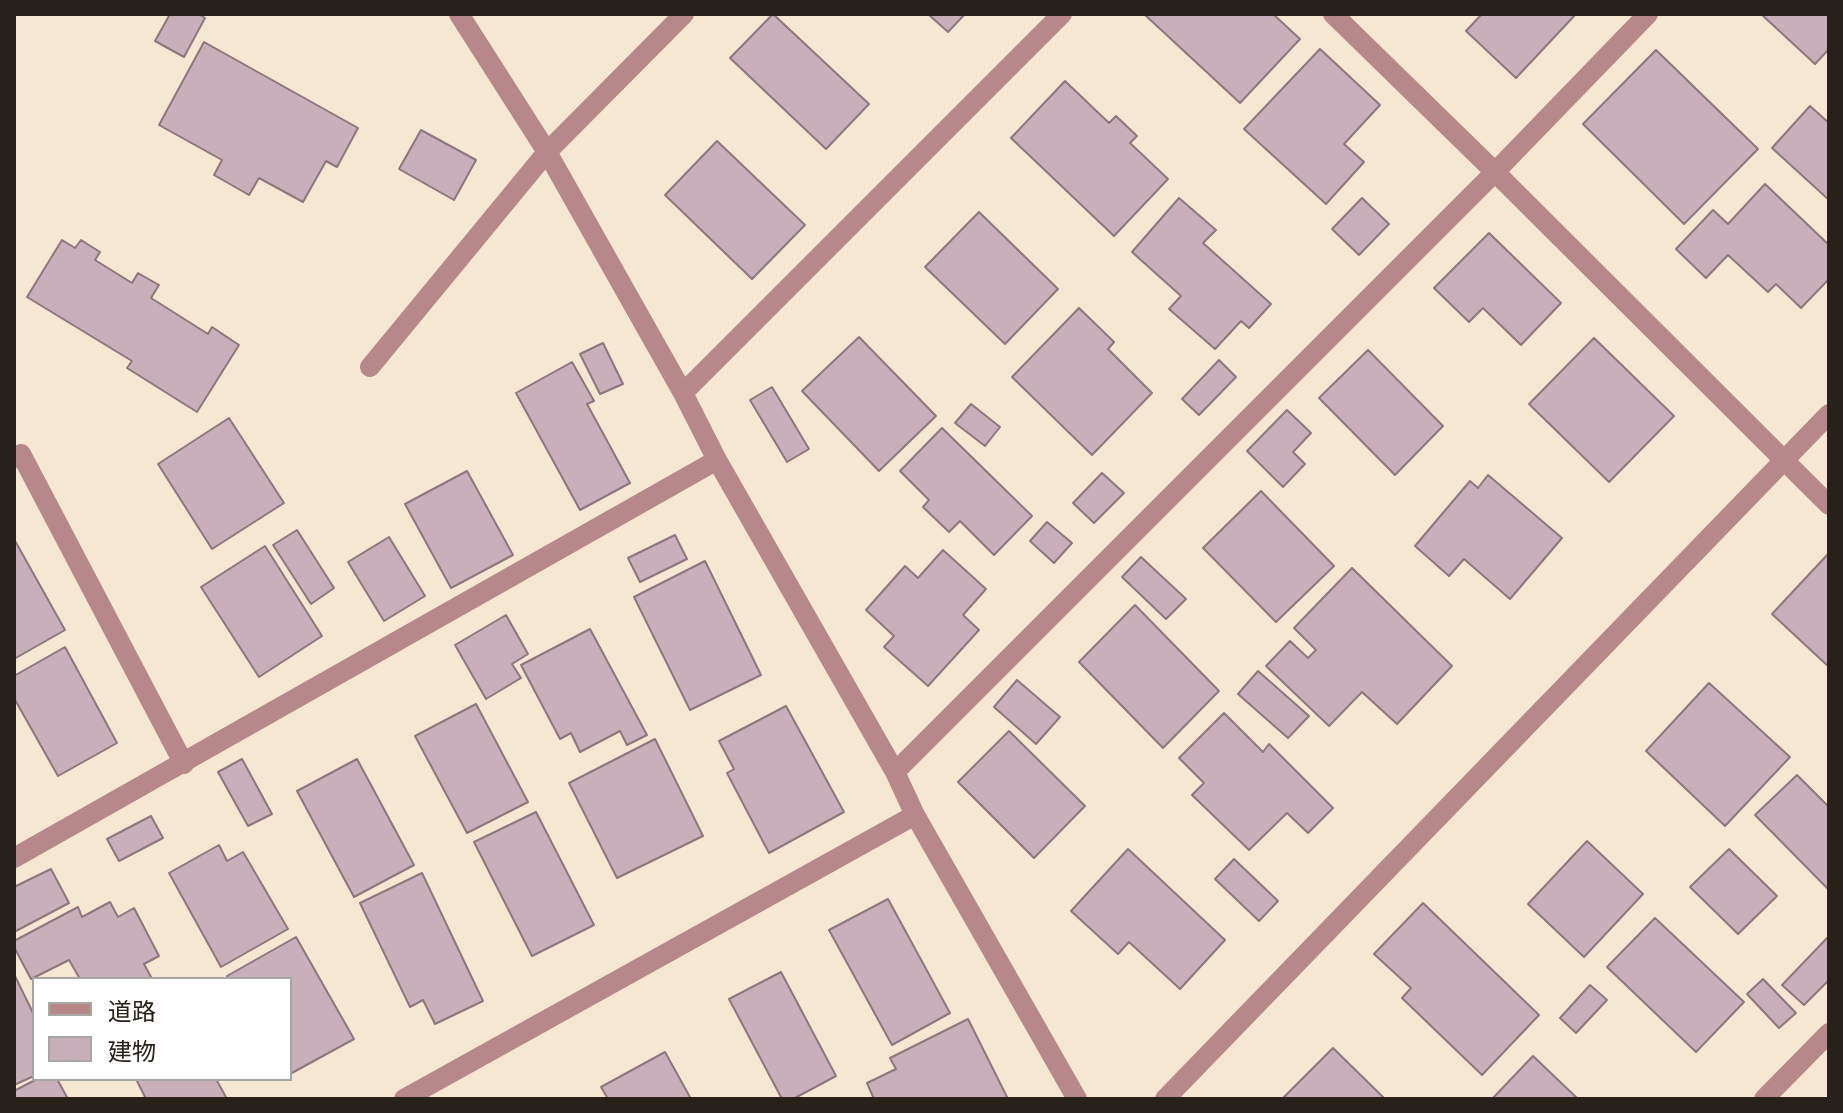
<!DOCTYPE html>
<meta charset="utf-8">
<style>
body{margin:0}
#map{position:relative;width:1843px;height:1113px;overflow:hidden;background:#f5e7d1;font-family:Karla,"Noto Sans JP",sans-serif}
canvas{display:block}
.frame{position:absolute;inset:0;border:16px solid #262119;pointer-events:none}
.legend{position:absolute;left:32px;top:977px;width:260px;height:104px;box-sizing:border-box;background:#fff;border:2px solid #a8a6a3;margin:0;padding:10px 14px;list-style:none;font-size:24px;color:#262119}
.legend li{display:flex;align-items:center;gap:16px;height:40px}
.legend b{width:40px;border:2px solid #a8a6a3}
</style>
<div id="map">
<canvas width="1843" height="1113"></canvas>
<div class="frame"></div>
<ul class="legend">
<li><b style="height:10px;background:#b78889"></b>道路</li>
<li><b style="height:22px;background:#c9afb9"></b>建物</li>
</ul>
</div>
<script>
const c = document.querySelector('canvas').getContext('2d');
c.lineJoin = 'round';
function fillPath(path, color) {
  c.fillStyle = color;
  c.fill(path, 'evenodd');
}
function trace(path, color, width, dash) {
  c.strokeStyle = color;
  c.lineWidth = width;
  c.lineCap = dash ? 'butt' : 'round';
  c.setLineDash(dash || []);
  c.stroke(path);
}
const building = new Path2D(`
 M 170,14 L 199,14 L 205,18 L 184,57 L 155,41 Z
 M 773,14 L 869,104 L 826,149 L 730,58 Z
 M 928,14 L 965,14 L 948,32 Z
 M 1144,14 L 1273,14 L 1300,39 L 1240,103 Z
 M 1482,14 L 1576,14 L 1516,78 L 1466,31 Z
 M 1761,14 L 1829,14 L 1829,49 L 1815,64 Z
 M 204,42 L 358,128 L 337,167 L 326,161 L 303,202 L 259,178 L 249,195 L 214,175 L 222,160 L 159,125 Z
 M 1320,49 L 1380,105 L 1344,144 L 1364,162 L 1326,204 L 1244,129 Z
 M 1656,50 L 1758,149 L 1684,224 L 1583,124 Z
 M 1065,81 L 1109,123 L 1116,116 L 1137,136 L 1130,143 L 1168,179 L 1114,236 L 1011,138 Z
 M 1810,106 L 1829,123 L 1829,200 L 1772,148 Z
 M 421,130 L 476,160 L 454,200 L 399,169 Z
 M 717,141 L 805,225 L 752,279 L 665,195 Z
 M 1765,184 L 1829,245 L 1829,279 L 1801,308 L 1776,284 L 1768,292 L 1728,255 L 1706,278 L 1676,249 L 1713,210 L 1728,224 Z
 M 1179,198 L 1216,230 L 1203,243 L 1271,304 L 1249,328 L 1241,321 L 1215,349 L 1169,309 L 1181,296 L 1132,252 Z
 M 1362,198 L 1389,224 L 1359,255 L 1332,229 Z
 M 979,212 L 1058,289 L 1005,344 L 925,267 Z
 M 1489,233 L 1561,303 L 1521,345 L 1483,308 L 1469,322 L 1434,288 Z
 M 62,240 L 75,248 L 81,240 L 100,252 L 95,260 L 132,283 L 138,273 L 159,285 L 151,298 L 208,334 L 212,327 L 239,345 L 197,412 L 127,368 L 132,361 L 27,297 Z
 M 1079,308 L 1114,342 L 1108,349 L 1152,393 L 1092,455 L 1012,377 Z
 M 859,337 L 936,416 L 879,471 L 802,391 Z
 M 1594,338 L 1674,416 L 1609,482 L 1529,404 Z
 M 603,343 L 623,384 L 600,394 L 580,354 Z
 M 1368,350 L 1443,426 L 1395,475 L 1319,398 Z
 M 1219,360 L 1236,377 L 1199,415 L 1182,399 Z
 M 572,362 L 594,401 L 587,404 L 630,483 L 580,510 L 516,393 Z
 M 772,387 L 809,449 L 787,462 L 750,400 Z
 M 971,404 L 1000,427 L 985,446 L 955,423 Z
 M 1287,410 L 1311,433 L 1293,452 L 1305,464 L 1283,487 L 1247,451 Z
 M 229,418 L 284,503 L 212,549 L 158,464 Z
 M 942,428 L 1032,516 L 994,555 L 960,521 L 949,532 L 923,507 L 929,500 L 900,471 Z
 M 467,471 L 513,555 L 451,588 L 405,504 Z
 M 1102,473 L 1124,493 L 1094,523 L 1073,503 Z
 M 1488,475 L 1562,538 L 1510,599 L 1464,559 L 1449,576 L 1415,546 L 1470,481 L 1478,488 Z
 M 1261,491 L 1334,566 L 1276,622 L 1203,548 Z
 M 1047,522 L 1072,543 L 1054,563 L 1030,541 Z
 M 297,530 L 334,588 L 311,604 L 273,545 Z
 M 675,535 L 687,559 L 640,582 L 628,558 Z
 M 389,537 L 425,596 L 384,621 L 348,562 Z
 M 14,539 L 65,630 L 14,659 Z
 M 265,546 L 322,636 L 259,677 L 201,587 Z
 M 943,550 L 986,589 L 963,615 L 979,630 L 928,686 L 884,647 L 894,636 L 866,610 L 905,566 L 918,578 Z
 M 1828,554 L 1829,555 L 1829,667 L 1772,614 Z
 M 1141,557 L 1186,599 L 1166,619 L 1122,577 Z
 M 705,561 L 761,675 L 690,710 L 634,597 Z
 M 1352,568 L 1452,666 L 1397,724 L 1362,692 L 1329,726 L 1266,666 L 1290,641 L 1308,658 L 1316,650 L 1294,628 Z
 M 1135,605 L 1219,691 L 1163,748 L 1079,662 Z
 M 506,615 L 528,654 L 512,664 L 521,678 L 486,699 L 455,645 Z
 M 590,629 L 647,735 L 627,745 L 620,731 L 580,752 L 571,733 L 560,739 L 521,665 Z
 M 65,647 L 117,743 L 58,776 L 14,698 L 14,676 Z
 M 1258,671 L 1309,716 L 1288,738 L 1238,694 Z
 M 1017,680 L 1060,717 L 1036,744 L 994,707 Z
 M 1709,683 L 1790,757 L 1725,826 L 1646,751 Z
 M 476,704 L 528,802 L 467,833 L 415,736 Z
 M 786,706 L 844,812 L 769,853 L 727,773 L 734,769 L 719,741 Z
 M 1224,713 L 1263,752 L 1269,744 L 1333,808 L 1308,833 L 1287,813 L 1249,850 L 1192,795 L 1204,783 L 1179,758 Z
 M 1009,731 L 1085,806 L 1034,858 L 958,782 Z
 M 655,739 L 703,836 L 617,878 L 569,783 Z
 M 242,759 L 272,814 L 248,826 L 218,772 Z
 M 357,759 L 414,865 L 354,897 L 297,791 Z
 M 1797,775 L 1829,807 L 1829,890 L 1755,815 Z
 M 536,812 L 594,925 L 532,956 L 474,842 Z
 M 151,816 L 163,838 L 119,861 L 107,839 Z
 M 1587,841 L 1643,894 L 1584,957 L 1528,904 Z
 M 219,845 L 227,861 L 243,852 L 288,929 L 221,967 L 169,873 Z
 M 1128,849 L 1225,940 L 1180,989 L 1129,942 L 1118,954 L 1071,911 Z
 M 1729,849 L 1777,896 L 1738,934 L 1690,887 Z
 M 1234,859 L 1278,901 L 1259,921 L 1215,879 Z
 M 51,869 L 69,903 L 14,932 L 14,887 Z
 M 422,873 L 483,1001 L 435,1024 L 423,1000 L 410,1007 L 360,903 Z
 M 888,899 L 950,1013 L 892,1045 L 829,930 Z
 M 110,902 L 118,917 L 134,908 L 159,956 L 144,964 L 152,979 L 80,979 L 69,960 L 31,979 L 14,947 L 14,941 L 78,907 L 82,917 Z
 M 1423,903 L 1539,1015 L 1482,1075 L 1402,998 L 1411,988 L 1374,954 Z
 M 1655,918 L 1744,1002 L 1696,1052 L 1607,967 Z
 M 1829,936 L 1829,980 L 1804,1005 L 1782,985 Z
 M 296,937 L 354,1039 L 290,1074 L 290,979 L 228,979 L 227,976 Z
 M 781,972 L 836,1076 L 793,1099 L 782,1099 L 729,999 Z
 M 14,974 L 34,1015 L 34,1076 L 14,1085 Z
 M 1763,979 L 1796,1013 L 1779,1028 L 1747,994 Z
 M 1590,985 L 1607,1000 L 1576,1033 L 1560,1018 Z
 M 968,1019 L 1008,1099 L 874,1099 L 867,1083 L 896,1069 L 890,1058 Z
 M 1333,1048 L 1385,1099 L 1282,1099 Z
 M 665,1052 L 691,1099 L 608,1099 L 601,1087 Z
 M 1533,1056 L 1578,1099 L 1492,1099 Z
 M 37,1079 L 57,1079 L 68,1099 L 14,1099 L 14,1091 Z
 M 136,1079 L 216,1079 L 227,1099 L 146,1099 Z`);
const minor = new Path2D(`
 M 459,14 L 547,152 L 683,393 L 717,460 L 895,772 L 915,815 L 1077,1099
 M 1333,14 L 1495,172 L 1829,505
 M 370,367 L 547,152 L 684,14
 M 683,393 L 1062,14
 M 14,458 L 21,454 L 184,764
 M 895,772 L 1495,172 L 1648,14
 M 14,858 L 717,460
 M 404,1099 L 915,815
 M 1165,1099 L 1829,414
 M 1764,1099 L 1829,1033`);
fillPath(building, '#c9afb9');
trace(building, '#8e767f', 2);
trace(minor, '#b78889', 20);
</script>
